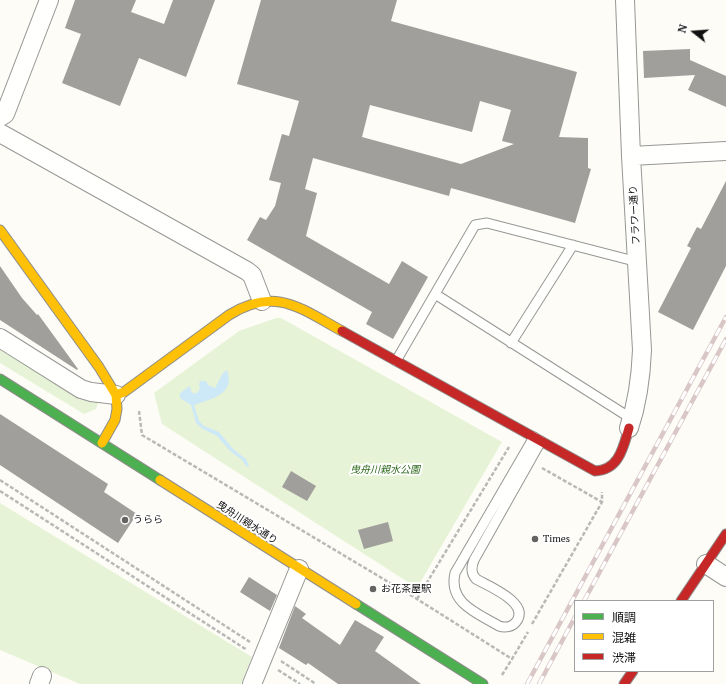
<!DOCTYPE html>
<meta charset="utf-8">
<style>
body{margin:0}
#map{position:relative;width:726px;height:684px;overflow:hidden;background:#fdfcf7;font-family:"PT Serif","Noto Sans JP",serif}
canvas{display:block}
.legend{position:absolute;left:574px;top:600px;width:140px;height:72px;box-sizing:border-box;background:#fff;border:1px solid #a0a0a0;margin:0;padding:5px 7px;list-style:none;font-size:12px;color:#111}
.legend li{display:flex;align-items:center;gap:8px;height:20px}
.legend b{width:20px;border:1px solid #a0a0a0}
.north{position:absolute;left:674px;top:12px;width:40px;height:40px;-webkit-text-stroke:3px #fff;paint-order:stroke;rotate:287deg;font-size:11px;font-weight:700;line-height:16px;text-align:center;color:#111}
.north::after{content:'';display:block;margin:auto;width:14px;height:18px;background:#111;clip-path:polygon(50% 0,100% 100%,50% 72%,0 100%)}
</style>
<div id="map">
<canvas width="726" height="684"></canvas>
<ul class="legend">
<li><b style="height:5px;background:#4caf50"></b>順調</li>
<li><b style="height:5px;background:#ffc107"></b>混雑</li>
<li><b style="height:5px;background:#c62828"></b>渋滞</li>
</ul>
<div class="north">N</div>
</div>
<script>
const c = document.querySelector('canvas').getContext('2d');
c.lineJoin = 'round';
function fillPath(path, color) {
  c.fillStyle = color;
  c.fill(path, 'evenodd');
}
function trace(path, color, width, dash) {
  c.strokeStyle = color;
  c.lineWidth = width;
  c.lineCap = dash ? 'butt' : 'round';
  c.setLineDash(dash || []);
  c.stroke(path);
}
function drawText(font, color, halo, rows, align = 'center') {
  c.font = font + ' "PT Serif","Noto Sans JP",serif';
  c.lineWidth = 4;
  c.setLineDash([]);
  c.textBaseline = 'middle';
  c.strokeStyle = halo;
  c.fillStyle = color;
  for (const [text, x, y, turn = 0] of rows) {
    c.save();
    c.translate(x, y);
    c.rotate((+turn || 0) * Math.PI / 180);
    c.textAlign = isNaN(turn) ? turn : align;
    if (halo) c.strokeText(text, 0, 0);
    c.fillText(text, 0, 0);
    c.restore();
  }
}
const green = new Path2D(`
 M 276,318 L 281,318 L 502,442 L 417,588 L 162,424 L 154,393 L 239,331 Z
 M 0,348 L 84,400 L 99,401 L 96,409 L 84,414 L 0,363 Z
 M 0,503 L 252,657 L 241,684 L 80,684 L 0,650 Z`);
const water = new Path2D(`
 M 227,370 C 236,395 210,399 194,405 L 199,421 L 204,426 L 219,432 L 233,449 L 246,459 L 249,466 L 248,467 L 246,466 L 242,460 L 230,451 L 217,436 L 203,429 L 196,423 L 191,405 L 180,398 L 180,393 L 190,386 L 191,391 L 194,394 L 198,392 L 200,388 L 199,385 L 200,381 L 206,381 L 208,385 L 215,388 L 223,373 Z`);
const building = new Path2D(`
 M 75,0 L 136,0 L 131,12 L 164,24 L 173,0 L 215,0 L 186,77 L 139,58 L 120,106 L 62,83 L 81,34 L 65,28 Z
 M 261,0 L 397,0 L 391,21 L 577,72 L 559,137 L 588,138 L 588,168 L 591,169 L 575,223 L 451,188 L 449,196 L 313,158 L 305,189 L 317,193 L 306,236 L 389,284 L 402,261 L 428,277 L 393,339 L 366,324 L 372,312 L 247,240 L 260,217 L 266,220 L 275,206 L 281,183 L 269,180 L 282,134 L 289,136 L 299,101 L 237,84 ZM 480,101 L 511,110 L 502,141 L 514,144 L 461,164 L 362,137 L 370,105 L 472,132 Z
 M 690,49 L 690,60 L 726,76 L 726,107 L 688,90 L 695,75 L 644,78 L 643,51 Z
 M 726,181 L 726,266 L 693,330 L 658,312 L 691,248 L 687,246 L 697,227 L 701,229 Z
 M 0,266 L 22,298 L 37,315 L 38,314 L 78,369 L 77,370 L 0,320 Z
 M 0,414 L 108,484 L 104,492 L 137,514 L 118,543 L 0,465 Z
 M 291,471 L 316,486 L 307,501 L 282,487 Z
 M 388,522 L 393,541 L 364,549 L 358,530 Z
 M 249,577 L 277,595 L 270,611 L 240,592 Z
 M 295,606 L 306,614 L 302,618 L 340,645 L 355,620 L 384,637 L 375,651 L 421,684 L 338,684 L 308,663 L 306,665 L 279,648 Z`);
const path = new Path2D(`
 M 139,411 L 142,435 L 417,599 L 512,659 L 528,632
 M 542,468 L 602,502
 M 0,480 L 250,642
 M 0,491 L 247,650
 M 417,599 L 509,447
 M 532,624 L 602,502 L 602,492
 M 281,661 L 316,684
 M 278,670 L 300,684
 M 502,675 L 512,659`);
const lane = new Path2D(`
 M 435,294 L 632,419
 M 511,343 L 573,245
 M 396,361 L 475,225 L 487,223 L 638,262
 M 534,437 L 455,573 C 448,603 477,613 499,626 C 505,628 512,627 516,622 C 531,603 488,586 476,579 C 471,573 471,568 474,560 L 541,441`);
const street = new Path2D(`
 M 625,0 L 631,156 L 642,350 C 641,376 637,404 629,428
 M 0,117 L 5,114 L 49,0
 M 0,133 L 247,271 L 252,275 L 262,301
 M 631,156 L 726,151
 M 0,338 L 81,389 L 91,392 L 116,395
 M 706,564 L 726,577
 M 39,684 L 42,676
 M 252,684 L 299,569`);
const fast = new Path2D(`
 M 0,379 L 160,480
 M 356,604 L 483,684`);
const slow = new Path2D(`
 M 0,230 L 99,367 L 116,395 L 117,409 L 115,420 L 102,443
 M 116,395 L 124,392 L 229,315 C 275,286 300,308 342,331
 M 160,480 L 356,604`);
const jam = new Path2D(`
 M 342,331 L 595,471 C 619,470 623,448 629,428
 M 681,601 L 726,534
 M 624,684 L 633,671`);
const rail = new Path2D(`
 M 584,601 L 726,339
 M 527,684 L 726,317
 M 539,684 L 575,617`);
const markers = [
 [125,520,4,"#646362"],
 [535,539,4,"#646362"],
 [373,589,4,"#646362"]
];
const streetNames = [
 ["フラワー通り",635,215,-93],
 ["曳舟川親水通り",247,523,33]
];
const parkNames = [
 ["曳舟川親水公園",385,470]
];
const poiNames = [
 ["うらら",133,520],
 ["Times",543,539],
 ["お花茶屋駅",381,589]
];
fillPath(green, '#e7f3d7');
fillPath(water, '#cde8f7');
fillPath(building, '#a19f9c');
trace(lane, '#979795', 11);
trace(street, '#979795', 20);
trace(fast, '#8e8d8b', 11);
trace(slow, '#8e8d8b', 11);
trace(jam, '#8e8d8b', 11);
trace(path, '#b9b9b8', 2.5, [4, 2]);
trace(lane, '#fffffe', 9);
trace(street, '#fffffe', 18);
trace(fast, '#4caf50', 9);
trace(slow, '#ffc107', 9);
trace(jam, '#c62828', 9);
trace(rail, '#d9c6c7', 4.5);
trace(rail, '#fff', 3, [9]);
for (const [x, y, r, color] of markers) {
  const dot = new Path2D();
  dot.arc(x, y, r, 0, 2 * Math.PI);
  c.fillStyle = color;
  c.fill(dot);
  trace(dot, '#fff', 1.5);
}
drawText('10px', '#111', '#fff', streetNames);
drawText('italic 10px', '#2f6b1f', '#fff', parkNames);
drawText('10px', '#111', '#fff', poiNames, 'left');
</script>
